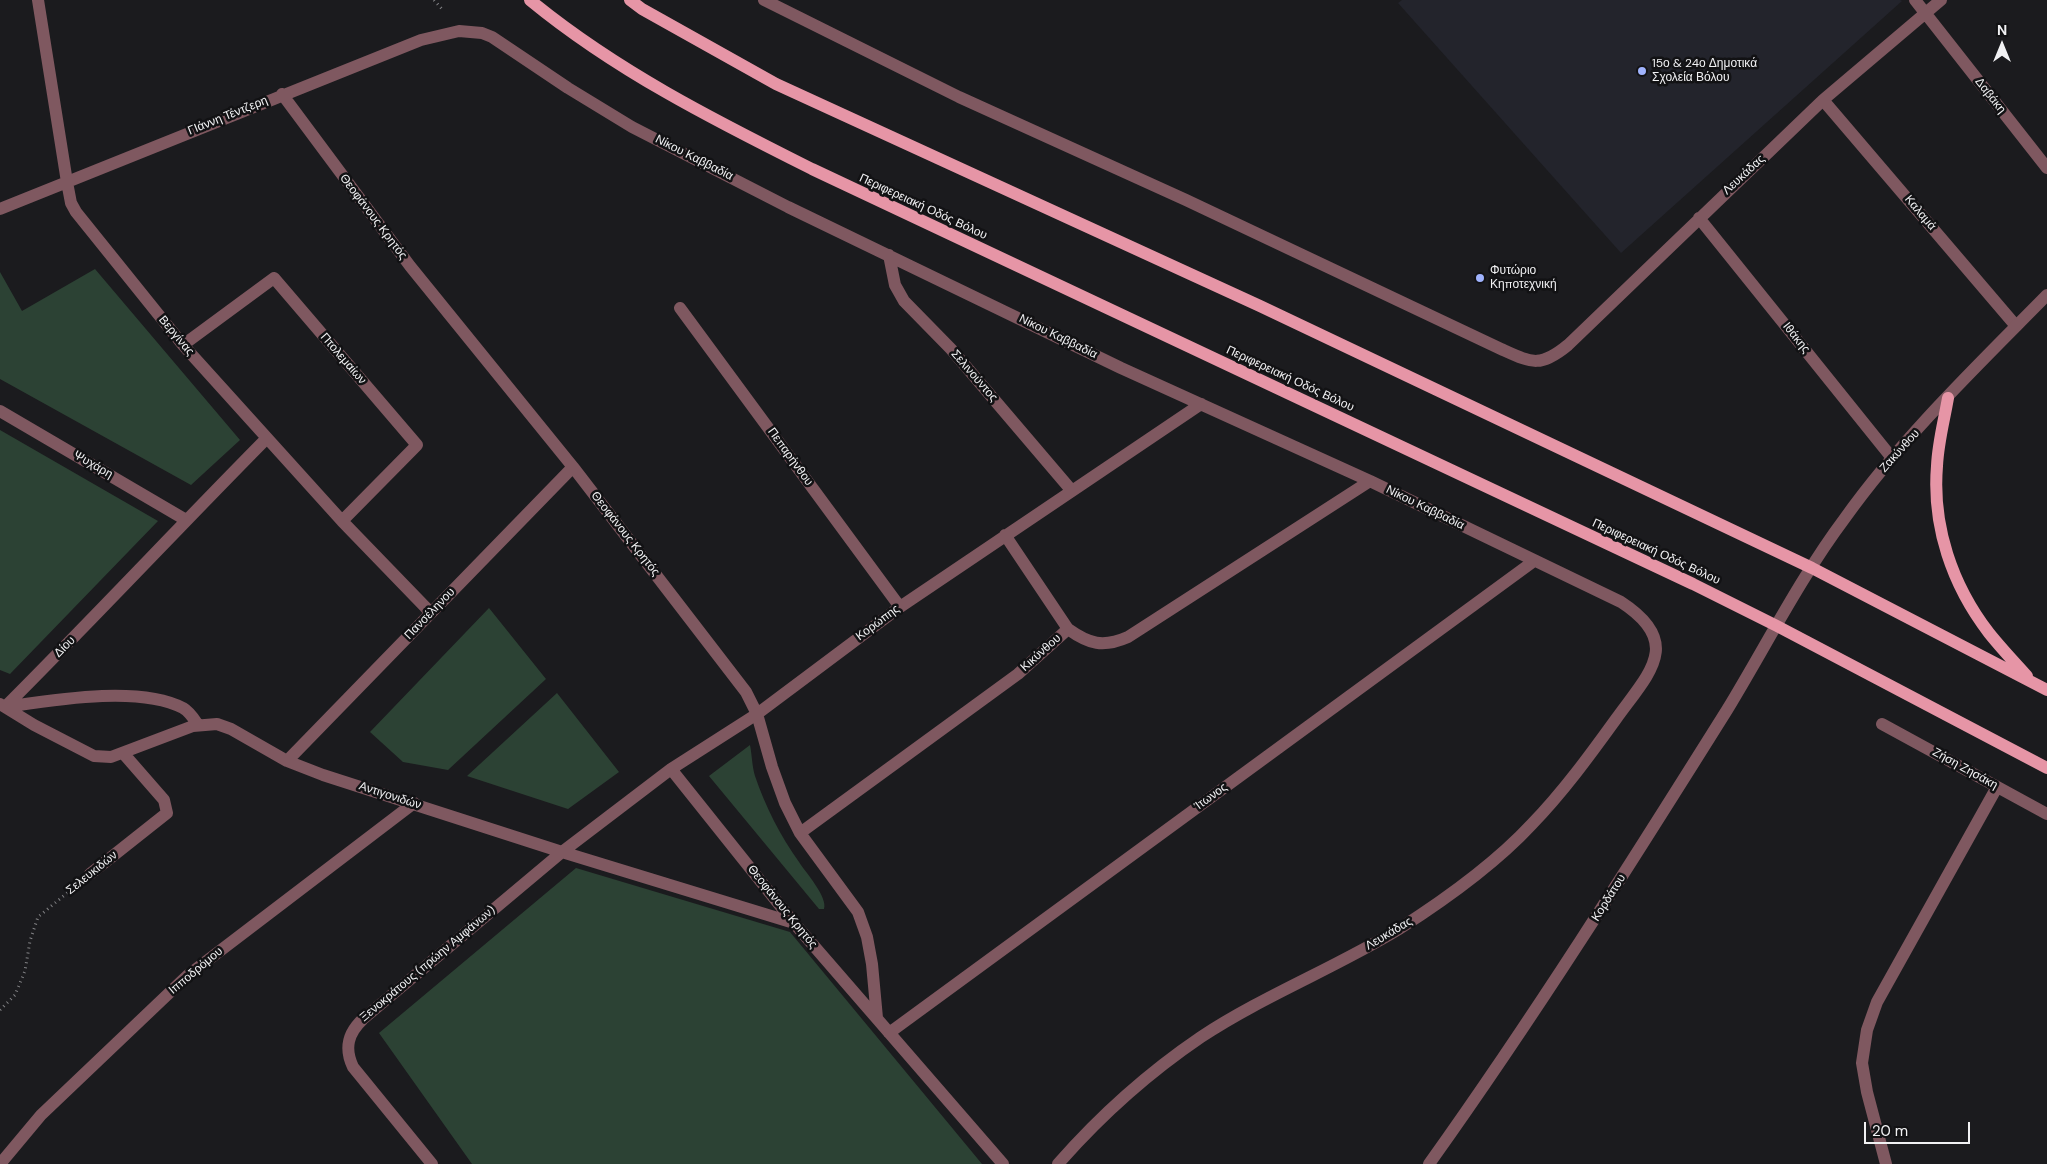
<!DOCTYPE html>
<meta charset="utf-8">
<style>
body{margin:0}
#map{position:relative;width:2047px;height:1164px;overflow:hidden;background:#1b1b1e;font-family:"DM Sans",sans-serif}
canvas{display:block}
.north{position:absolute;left:1977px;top:20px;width:50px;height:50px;-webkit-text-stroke:4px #121214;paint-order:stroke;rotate:0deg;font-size:14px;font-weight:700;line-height:20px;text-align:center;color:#f1f1f3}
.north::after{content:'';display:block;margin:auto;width:18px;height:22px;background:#f1f1f3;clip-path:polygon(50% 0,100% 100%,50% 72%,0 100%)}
.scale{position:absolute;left:1864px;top:1122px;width:106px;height:22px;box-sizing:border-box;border:2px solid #f1f1f3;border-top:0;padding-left:6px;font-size:15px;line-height:18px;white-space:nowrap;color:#f1f1f3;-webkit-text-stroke:4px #121214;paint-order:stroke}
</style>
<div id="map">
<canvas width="2047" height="1164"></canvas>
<div class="north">N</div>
<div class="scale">20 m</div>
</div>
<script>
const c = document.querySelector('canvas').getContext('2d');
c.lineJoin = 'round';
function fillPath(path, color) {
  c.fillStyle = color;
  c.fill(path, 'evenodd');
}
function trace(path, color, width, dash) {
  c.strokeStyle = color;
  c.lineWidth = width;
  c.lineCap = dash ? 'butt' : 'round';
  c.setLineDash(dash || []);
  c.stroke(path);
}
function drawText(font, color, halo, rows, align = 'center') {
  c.font = font + ' "DM Sans",sans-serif';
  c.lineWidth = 5;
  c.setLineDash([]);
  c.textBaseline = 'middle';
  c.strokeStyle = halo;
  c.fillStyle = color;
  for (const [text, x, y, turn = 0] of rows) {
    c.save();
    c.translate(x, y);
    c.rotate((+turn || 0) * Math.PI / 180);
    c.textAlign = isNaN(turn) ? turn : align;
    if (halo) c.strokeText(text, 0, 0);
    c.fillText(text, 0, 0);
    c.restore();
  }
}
const built = new Path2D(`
 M 1402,0 L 1900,0 L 1902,1 L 1621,253 L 1398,3 Z`);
const green = new Path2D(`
 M 95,269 L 240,440 L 191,485 L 0,379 L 0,272 L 22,311 Z
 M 0,430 L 158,521 L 10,674 L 0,670 Z
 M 489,608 L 546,679 L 448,770 L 403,762 L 370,732 Z
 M 557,693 L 619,772 L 568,809 L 467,776 Z
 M 750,745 C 752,755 752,766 755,776 C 765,806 781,837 799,862 C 806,873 828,897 824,909 L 819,909 L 709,776 Z
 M 576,868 L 790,932 L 982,1164 L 472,1164 L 379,1033 Z`);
const path = new Path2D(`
 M 434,0 L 442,9
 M 0,1010 L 15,995 L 25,971 L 30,941 L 38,917 L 72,889`);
const minor = new Path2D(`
 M 38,0 L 67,182 L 71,203 L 76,212 L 183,345 L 342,521 L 431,613
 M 764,0 L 959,97 L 1186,200 L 1501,349 C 1532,363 1540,368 1568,345 L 1823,100 L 1941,0
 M 1915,0 L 2047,168
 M 282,94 L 410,266 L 573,467 L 746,692 L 757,714 L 772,767 L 785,803 L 800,833 L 858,912 L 867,937 L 872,964 L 877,1018
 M 1823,100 L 2016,326
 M 0,209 L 421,40 L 459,31 L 482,33 L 492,37 L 568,88 L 632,127 L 788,207 L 1121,368 L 1370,481 L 1621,602 C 1684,643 1649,673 1616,719 C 1590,755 1563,792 1532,824 C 1494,865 1446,899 1399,929 C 1335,968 1263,996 1201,1037 C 1148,1073 1100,1116 1058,1164
 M 1699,218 L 1892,458
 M 889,255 L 895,285 L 904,301 L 951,349 L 1072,491
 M 680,308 L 900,607
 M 183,345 L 274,278 L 417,445 L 342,521
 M 0,411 L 186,520
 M 1005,535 L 1068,629
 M 0,704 L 34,725 L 94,756 L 111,757 L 193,726 L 217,724 L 231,729 L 287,761 L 323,775 L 562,852 L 794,923
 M 5,707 C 93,619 178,528 266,439
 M 5,707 C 53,700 139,685 183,708 C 190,712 194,719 198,725
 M 1882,724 L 2047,814
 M 287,761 L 573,467
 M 671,769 L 794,923 L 1003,1164
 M 800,833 L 1018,674 L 1068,629 C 1089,644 1103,648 1128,637 L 1370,481
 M 90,874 L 167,813 L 164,800 L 123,753
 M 889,1033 L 1534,561
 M 0,1164 L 41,1115 L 187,976 L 414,803
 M 432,1164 L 353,1067 C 344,1048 348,1033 363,1019 L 562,852 L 671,769 L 757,714 L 900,607 L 1201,404
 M 1886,1164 L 1867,1092 L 1862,1063 L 1867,1030 L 1877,1002 L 1997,787`);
const tertiary = new Path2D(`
 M 1429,1164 C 1534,1017 1631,863 1727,710 C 1766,646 1800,578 1845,518 C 1903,437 1977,366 2047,295`);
const primary = new Path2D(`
 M 530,0 C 615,70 714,120 812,169 L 1693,584 L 1777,626 L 2047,768
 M 630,0 L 642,9 L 776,84 L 1260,306 L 1812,568 L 2047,690
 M 1948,398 C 1944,421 1938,443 1937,466 C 1932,526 1952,585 1989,633 C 2001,648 2014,662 2027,676`);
const markers = [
 [1642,71,5,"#a0b3fd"],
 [1480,278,5,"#a0b3fd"]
];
const poiNames = [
 ["15ο & 24ο Δημοτικά",1652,64],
 ["Σχολεία Βόλου",1652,78],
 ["Φυτώριο",1490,271],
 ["Κηποτεχνική",1490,285]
];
const streetNames = [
 ["Δαβάκη",1990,96,52],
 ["ΓΙάννη Τέντζερη",228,116,-22],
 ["Νίκου Καββαδία",694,158,27],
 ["Λευκάδας",1744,175,-43],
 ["Περιφερειακή Οδός Βόλου",923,207,25],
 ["Καλαμά",1920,213,50],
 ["Θεοφάνους Κρητός",373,217,53],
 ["Βεργίνας",176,336,50],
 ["Νίκου Καββαδία",1058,337,26],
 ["Ιθάκης",1796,338,51],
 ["Πτολεμαίων",343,359,49],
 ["Σελινούντος",974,376,49],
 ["Περιφερειακή Οδός Βόλου",1290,379,25],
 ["Ζακύνθου",1900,451,-48],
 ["Πεπαρήνθου",790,457,54],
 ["Ψυχάρη",93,465,30],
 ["Νίκου Καββαδία",1425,508,26],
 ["Θεοφάνους Κρητός",625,534,52],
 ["Περιφερειακή Οδός Βόλου",1656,552,25],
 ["Πανσέληνου",430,614,-46],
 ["Κορώπης",878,623,-37],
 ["Δίου",65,647,-45],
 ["Κικύνθου",1041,653,-42],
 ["Ζήση Ζησάκη",1965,769,29],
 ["Αντιγονιδών",390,796,18],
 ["Ίτωνος",1211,797,-36],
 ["Σελευκιδών",92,873,-39],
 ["Κορδάτου",1609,898,-58],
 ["Θεοφάνους Κρητός",782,907,51],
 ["Λευκάδας",1389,934,-31],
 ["Ξενοκράτους (πρώην Αμφάνων)",428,964,-40],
 ["Ιπποδρόμου",196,971,-40]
];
fillPath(built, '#23242c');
fillPath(green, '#2c4234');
trace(path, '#838386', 3, [1, 4]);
trace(minor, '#7f5860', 12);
trace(tertiary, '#7f5860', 12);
trace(primary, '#e695a6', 12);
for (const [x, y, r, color] of markers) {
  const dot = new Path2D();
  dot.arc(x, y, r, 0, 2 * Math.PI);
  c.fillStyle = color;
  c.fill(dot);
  trace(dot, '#121214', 2);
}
drawText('12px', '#f1f1f3', '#121214', poiNames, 'left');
drawText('12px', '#f1f1f3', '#121214', streetNames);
</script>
